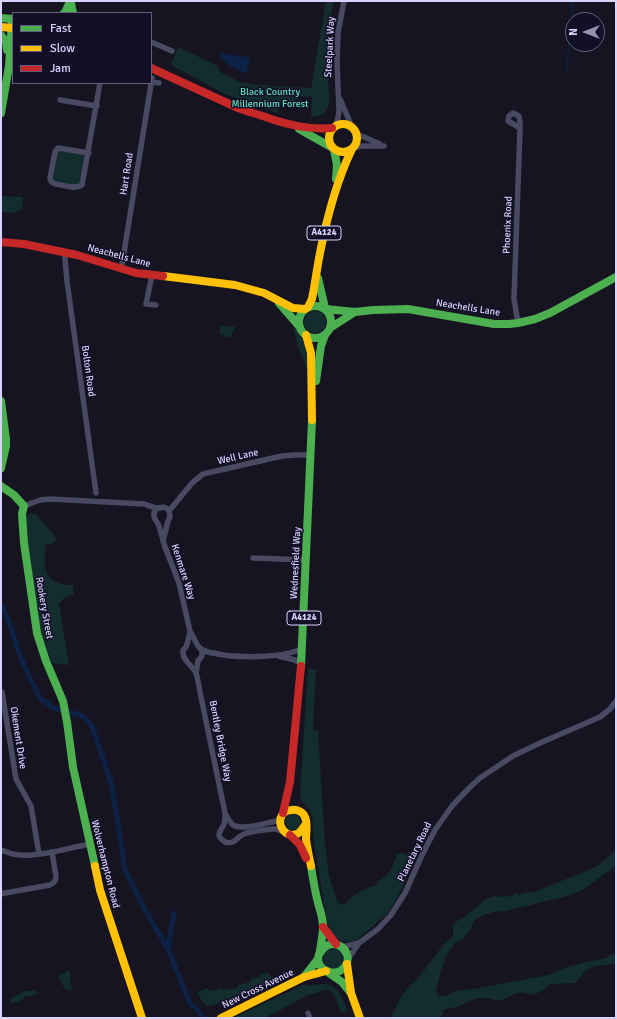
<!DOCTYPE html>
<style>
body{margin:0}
#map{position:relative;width:617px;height:1019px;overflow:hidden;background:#161421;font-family:Signika,sans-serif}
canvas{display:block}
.frame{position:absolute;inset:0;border:2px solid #d9d4ff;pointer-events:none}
.legend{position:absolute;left:12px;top:12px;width:140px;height:72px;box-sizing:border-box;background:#130f26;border:1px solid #625e7d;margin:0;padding:5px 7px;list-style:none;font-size:12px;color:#d9d4ff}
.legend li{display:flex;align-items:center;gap:8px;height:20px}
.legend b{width:20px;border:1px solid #625e7d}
.north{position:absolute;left:565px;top:12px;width:40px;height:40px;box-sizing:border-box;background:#130f26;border:1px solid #625e7d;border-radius:50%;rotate:270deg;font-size:11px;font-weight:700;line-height:16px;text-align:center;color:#d9d4ff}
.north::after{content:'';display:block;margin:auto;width:14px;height:18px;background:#9591b1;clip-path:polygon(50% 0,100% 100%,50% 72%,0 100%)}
</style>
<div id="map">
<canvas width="617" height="1019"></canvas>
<div class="frame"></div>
<ul class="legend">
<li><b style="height:5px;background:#4caf50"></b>Fast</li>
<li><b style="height:5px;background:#ffc107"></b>Slow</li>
<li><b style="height:5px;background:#c62828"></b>Jam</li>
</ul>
<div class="north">N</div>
</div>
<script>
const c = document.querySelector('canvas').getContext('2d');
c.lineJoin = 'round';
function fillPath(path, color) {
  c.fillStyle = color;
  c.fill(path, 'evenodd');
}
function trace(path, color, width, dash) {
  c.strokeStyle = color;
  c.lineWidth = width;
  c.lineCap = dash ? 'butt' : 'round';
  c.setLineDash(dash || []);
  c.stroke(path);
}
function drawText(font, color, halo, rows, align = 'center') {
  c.font = font + ' Signika,sans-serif';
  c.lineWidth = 3;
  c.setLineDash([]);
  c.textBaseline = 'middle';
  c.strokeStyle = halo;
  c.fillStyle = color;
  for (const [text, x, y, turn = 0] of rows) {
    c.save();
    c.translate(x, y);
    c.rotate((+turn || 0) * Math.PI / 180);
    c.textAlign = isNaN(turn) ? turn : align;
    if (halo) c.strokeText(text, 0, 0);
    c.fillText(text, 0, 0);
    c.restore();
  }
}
const green = new Path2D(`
 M 326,1 L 334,1 C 327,27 327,54 328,81 C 328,87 330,95 329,102 C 329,107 325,112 322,115 L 311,117 L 312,97 L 299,96 L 297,103 L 288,103 L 285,106 L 279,105 L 278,113 L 251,104 L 225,94 L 171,65 L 178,47 L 218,66 L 220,72 L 240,82 L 258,85 L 311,88 Z
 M 60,150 L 82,154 L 84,158 L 80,183 L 75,185 L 54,181 L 52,178 L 57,152 Z
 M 1,196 L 23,197 L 22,208 L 15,213 L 1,212 Z
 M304 322a11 11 0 1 1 22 0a11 11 0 1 1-22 0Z
 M 221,325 L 235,327 L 235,329 L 232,332 L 231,337 C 227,338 223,336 220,333 L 220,327 Z
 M 293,326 L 294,326 L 305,343 L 309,369 L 307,369 L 298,347 Z
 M 30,513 L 36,514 L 54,535 L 56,539 C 55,544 50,544 45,545 C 46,552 44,558 45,565 C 46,581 59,585 73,585 L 74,594 L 66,597 L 59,603 L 69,665 L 52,663 L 42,635 L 36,606 L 26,527 L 26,517 Z
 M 308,669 L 316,669 L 313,730 L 318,731 L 325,844 L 329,876 L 338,903 L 342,905 C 348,903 351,896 357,893 C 362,890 367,889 372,886 L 373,887 L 391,870 L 397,854 L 403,853 L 410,855 L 413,857 L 413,863 L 401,891 L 388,913 L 357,940 L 348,942 L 342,941 L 337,939 L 332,934 L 327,922 L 314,843 L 312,815 L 309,809 L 305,805 L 301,800 L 300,792 Z
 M285 822a8 8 0 1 1 16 0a8 8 0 1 1-16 0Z
 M 616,850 L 616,866 L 582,890 L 571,895 L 506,911 L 494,912 L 483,915 L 474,921 L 470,930 L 464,938 L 454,944 L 446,956 L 441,970 L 436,992 L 439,996 L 444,996 L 459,990 L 474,989 L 548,975 L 570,966 L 605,958 L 616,953 L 616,964 L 595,966 L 586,970 L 576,983 L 550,984 L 542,991 L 533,995 L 522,992 L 514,994 L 505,999 L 497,1001 L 488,998 L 477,998 L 457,1007 L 443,1010 L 442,1018 L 390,1018 L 401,997 L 406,990 L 420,976 L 443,945 L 453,936 L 453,925 L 457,921 L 463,918 L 477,907 L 485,899 L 498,895 L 499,897 L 512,896 L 516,892 L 518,895 L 524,893 L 534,892 L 596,867 Z
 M 333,948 L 343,953 L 343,963 L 336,969 C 334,969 330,969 329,968 C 322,965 321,955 327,950 C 329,949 331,948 333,948 Z
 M 70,970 L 70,980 L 72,991 L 65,989 L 58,976 Z
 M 268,972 L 274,983 L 249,994 L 213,1005 L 208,1006 L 204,1003 L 200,998 L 197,992 L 208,988 L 209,991 L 222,988 L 223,990 L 238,988 L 238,985 L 251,982 L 251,979 L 260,977 L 260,974 Z
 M 305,984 L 308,986 C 335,980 338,987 348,1011 L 341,1012 L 333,993 L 331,991 L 326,990 L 306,996 L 265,1018 L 233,1018 Z
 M 34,990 L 38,993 L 29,997 L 27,995 L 23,997 L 24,999 L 16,1003 L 15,1001 L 12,1003 L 10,1000 L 11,998 L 25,991 L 31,991 Z`);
const water = new Path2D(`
 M 221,53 L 246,57 L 250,58 L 247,71 L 246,73 C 239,72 221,61 219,55 Z`);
const stream = new Path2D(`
 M 567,68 L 573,1`);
const canal = new Path2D(`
 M 1,604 L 9,622 L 20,656 L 37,693 L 41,699 L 54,708 L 80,715 L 86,719 L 91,725 L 95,735 L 112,786 L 125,870 L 144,908 L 168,949 L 190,1004 L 196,1008 L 203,1018
 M 168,949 L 174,913`);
const street = new Path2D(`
 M 151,42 L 172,51
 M 151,82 L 159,83
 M 340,99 L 352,127
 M 60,100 L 97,106
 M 513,113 L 519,116 L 520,122 L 520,128 L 508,121 L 509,116 Z
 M 335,126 L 338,118 L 339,111 L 337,62 L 338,33 L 344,1
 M 357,134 L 380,144
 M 353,148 L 362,146 L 384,146
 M 89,153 L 58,148 L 55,152 L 50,178 C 51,182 52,183 56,184 C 64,185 75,190 82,185 L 100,83
 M 66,252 L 65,258 L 67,281 L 96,493
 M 121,269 L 123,259 L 152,78
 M 152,275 L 146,304 L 156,305
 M 518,323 L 514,299 L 520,128
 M 24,506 L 40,500 L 50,499 L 144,504 C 147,505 155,508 157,508 C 163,508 164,505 169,511 L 170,517 L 168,521 L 163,541
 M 158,508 L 154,512 L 154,517 L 159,526 L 165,547 L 179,583 L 190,631 L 198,646 L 201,649 L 202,652 L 202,656 L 198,661 L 196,673
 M 169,511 L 192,483 L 203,474 L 282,456 L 295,455 L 311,455
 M 253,558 L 306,560
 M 190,631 C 189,636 188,642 186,647 C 184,650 183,648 183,652 C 182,660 193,666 196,673 C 198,679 199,686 200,692 L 225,813 C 225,816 225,821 224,824 C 221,832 214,834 225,842 C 236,845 236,837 244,834 C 252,831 265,830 273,829 L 277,829 L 283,832
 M 201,649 C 205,651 209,653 213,653 C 233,658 285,659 302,648
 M 278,656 L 295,660 L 301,664
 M 2,692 L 16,779 L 31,806 L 39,854
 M 225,813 C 227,817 229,821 232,824 C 239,831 263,824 272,822 L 277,821 L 281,816
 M 1,850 C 5,851 9,853 13,854 C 33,859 68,848 90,844
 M 1,894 L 5,893 L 50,885 C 55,882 56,881 56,876 L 52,852
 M 342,947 L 359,943
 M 348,959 L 359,943 L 378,929 L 391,915 L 405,893 L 423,853 L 435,830 L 452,806 L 469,788 L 480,778 L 513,756 L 540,743 L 600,717 L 610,709 L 616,701
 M 308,1013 L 310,1018`);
const fast = new Path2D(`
 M 71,3 L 73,13
 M 64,13 L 65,12
 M 65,13 L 70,1
 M 1,18 L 13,19
 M 1,35 L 6,42 L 7,50
 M 1,113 L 9,66 L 12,22
 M 299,129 L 331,147
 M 334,150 L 337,165 L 336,179
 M 318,278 L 325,308
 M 279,303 L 300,327
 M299 322a16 16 0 1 1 32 0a16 16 0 1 1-32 0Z
 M 326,309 L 355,312 L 373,310 L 408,309 L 494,324 L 509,324 L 518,323 L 535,319 L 550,313 L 616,277
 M 330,328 L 355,312
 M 316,381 L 321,346 L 325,335
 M 1,401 L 6,439 L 6,446 L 1,468
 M 1,486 L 14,495 L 24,506 L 22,514 L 24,543 L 37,633 L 46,661 L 63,701 L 67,722 L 73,767 L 95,866
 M 301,666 L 312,420
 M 311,866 C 313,879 315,891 318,903 C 320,910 323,918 323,927 C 323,935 321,943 320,951 C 319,954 318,957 318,960 C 321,974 339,977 346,965 C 354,951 332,933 320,953
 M 329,973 L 342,982 L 350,992
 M 304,977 L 318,959`);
const slow = new Path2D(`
 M 1,27 L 13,28
 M329 138a14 14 0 1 1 28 0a14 14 0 1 1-28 0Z
 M 163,276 L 235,285 L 264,293 L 293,308 L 305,309
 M 308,307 L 312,299 C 315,284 317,268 320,253 C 327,217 336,182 352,149
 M 306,335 L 311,353 L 312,420
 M 305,825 C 303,828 301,832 297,834 C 286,839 276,825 282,815 C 284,812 288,810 292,810 C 297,809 303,812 305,817 C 308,824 306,832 306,839 C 307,848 309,857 311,866
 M 95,866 L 100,890 L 142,1018
 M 347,964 L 351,993 L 360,1018
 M 221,1018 L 304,977 L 326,971`);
const jam = new Path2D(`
 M 151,68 L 238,108 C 248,112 258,114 268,118 C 289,125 309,130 332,128
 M 1,242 L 24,244 L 77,255 L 136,273 L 163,276
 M 283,813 L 290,782 L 301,666
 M 290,835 L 300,845 L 306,858
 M 323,927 L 336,944`);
const shields = [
 [324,233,34],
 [304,618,34]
];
const shieldNames = [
 ["A4124",324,233],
 ["A4124",304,618]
];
const streetNames = [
 ["Steelpark Way",330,47,-87],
 ["Hart Road",127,174,-81],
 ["Phoenix Road",508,225,-88],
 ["Neachells Lane",119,256,15],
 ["Neachells Lane",468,308,9],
 ["Bolton Road",88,371,82],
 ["Well Lane",238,457,-13],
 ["Wednesfield Way",296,563,-87],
 ["Kenmare Way",183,572,72],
 ["Rookery Street",44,608,80],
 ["Okement Drive",18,738,81],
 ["Bentley Bridge Way",220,741,79],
 ["Planetary Road",415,852,-64],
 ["Wolverhampton Road",105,864,76],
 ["New Cross Avenue",258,989,-26]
];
const parkNames = [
 ["Black Country",270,92],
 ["Millennium Forest",270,104]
];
fillPath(green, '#132c2d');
fillPath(water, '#0d2144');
trace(stream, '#0d2144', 1.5);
trace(canal, '#0d2144', 5);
trace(street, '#4a4962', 5.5);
trace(fast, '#4caf50', 8);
trace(slow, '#ffc107', 8);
trace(jam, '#c62828', 8);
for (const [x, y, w] of shields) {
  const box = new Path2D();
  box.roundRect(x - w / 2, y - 7, w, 14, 3);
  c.fillStyle = '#130f26';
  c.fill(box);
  trace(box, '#d9d4ff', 1);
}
drawText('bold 9px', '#d9d4ff', null, shieldNames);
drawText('10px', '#d9d4ff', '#130f26', streetNames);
drawText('10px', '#5fe0c0', '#130f26', parkNames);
</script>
